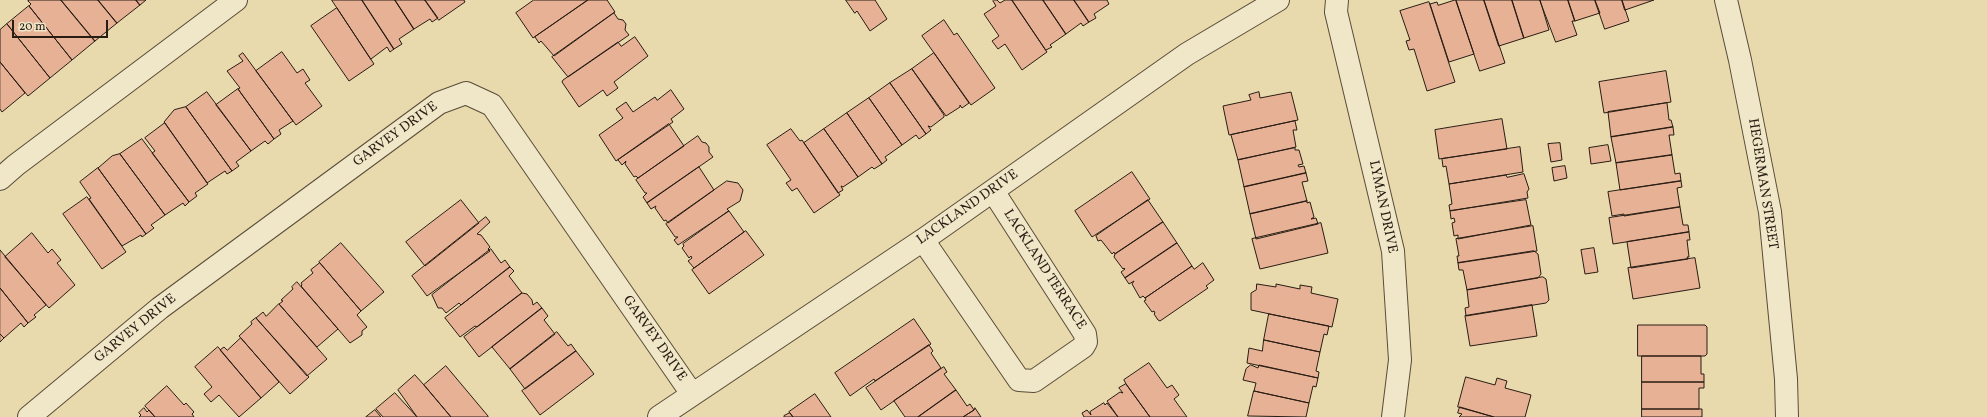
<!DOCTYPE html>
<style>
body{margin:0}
#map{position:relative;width:1987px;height:417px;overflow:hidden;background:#e8daac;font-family:Vollkorn,serif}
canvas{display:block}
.scale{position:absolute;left:12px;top:20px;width:96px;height:18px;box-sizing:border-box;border:2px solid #291c13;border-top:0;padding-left:5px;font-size:12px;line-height:14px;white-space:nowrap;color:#291c13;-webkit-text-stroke:3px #f0e7c9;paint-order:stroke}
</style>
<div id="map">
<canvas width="1987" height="417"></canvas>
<div class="scale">20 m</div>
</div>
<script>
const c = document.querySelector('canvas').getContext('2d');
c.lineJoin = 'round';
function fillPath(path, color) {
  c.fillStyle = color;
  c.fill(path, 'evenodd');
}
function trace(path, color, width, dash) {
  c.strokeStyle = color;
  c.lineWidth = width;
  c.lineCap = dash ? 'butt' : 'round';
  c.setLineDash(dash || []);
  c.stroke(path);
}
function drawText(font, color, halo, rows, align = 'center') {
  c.font = font + ' Vollkorn,serif';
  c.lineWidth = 3;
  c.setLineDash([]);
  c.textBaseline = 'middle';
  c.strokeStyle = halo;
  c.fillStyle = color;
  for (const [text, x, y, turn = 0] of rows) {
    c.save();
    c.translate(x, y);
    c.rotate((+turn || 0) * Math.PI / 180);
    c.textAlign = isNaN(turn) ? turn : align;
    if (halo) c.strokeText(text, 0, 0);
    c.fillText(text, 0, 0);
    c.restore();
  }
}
const building = new Path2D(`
 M 30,0 L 61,0 L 95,41 L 72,60 L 29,6 L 31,4 L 28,1 Z
 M 61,0 L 98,0 L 117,23 L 95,41 Z
 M 98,0 L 136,0 L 140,5 L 117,23 Z
 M 136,0 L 146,0 L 140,5 Z
 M 332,0 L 362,0 L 394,49 L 390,52 L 387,47 L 371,59 Z
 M 362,0 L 395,0 L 414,29 L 399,39 L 402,44 L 394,49 Z
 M 395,0 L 425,0 L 438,18 L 432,22 L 430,19 L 414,29 Z
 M 425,0 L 464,0 L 465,2 L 439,20 Z
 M 534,0 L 588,0 L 533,38 L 516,13 Z
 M 588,0 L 607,0 L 615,12 L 554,56 L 541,41 L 539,43 L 535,37 Z
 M 846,0 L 875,0 L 887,19 L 870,31 L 857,11 L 855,13 Z
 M 994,0 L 997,0 L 1000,3 L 1005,0 L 1012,0 L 1047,52 L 1022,70 L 1005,44 L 998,49 L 992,41 L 999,36 L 984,14 L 996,6 L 993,1 Z
 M 1012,0 L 1043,0 L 1066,34 L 1050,45 L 1052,47 L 1046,50 Z
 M 1043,0 L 1074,0 L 1089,22 L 1083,26 L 1081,23 L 1066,34 Z
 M 1074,0 L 1107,0 L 1109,4 L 1094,14 L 1096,18 L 1089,22 Z
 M 1456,0 L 1474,54 L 1449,62 L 1430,4 L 1437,2 L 1438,5 Z
 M 1456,0 L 1484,0 L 1505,63 L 1480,71 Z
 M 1484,0 L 1512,0 L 1524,38 L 1499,46 Z
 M 1512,0 L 1540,0 L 1549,30 L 1524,38 Z
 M 1540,0 L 1568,0 L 1575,21 L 1572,21 L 1577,35 L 1556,42 Z
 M 1568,0 L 1595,0 L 1600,13 L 1575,21 Z
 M 1595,0 L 1622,0 L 1629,21 L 1605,29 Z
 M 1622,0 L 1654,0 L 1625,10 Z
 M 1429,2 L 1455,82 L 1427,91 L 1414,49 L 1409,50 L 1406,41 L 1410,40 L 1400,11 Z
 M 29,6 L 72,60 L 50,78 L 7,24 Z
 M 337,8 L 374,64 L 349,81 L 311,26 Z
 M 614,13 L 618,19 L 623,20 L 626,24 L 625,30 L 629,35 L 568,77 L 552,57 Z
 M 944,20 L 954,35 L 957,33 L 995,88 L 971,105 L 922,36 Z
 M 7,24 L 50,78 L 28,96 L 0,62 L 0,30 Z
 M 635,37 L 648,56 L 614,82 L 618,88 L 607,96 L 603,90 L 579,107 L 562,82 L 563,80 L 618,42 L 621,46 Z
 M 282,52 L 297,73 L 303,69 L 310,80 L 305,83 L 322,106 L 296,125 L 256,71 Z
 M 243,53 L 293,121 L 279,130 L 281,134 L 274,139 L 238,89 L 240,88 L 227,71 L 243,61 L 239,56 Z
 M 934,53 L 969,103 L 962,108 L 960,105 L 960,107 L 946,116 L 912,69 Z
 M 0,62 L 25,93 L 2,112 L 0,109 Z
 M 912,69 L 944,115 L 944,117 L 931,127 L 928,126 L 931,130 L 926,134 L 890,83 Z
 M 1666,71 L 1671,102 L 1604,113 L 1599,82 Z
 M 890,83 L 926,134 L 919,139 L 916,135 L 902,145 L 869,98 Z
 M 238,89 L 274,139 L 268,144 L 265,141 L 251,151 L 216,105 Z
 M 671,90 L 684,109 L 671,119 L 673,122 L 616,161 L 599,135 L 623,118 L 616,109 L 626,102 L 633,112 L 655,97 L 657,100 Z
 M 207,92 L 251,151 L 236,162 L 239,166 L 232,171 L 186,107 Z
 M 1259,92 L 1260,98 L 1291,92 L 1298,120 L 1229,135 L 1223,106 L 1251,100 L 1249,95 Z
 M 869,98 L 902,145 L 885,157 L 887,160 L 882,164 L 847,113 Z
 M 1667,103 L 1669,120 L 1671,120 L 1673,127 L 1611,137 L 1608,112 Z
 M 186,107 L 232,171 L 227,174 L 225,171 L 207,183 L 164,122 L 174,110 Z
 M 847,113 L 882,164 L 874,169 L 872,167 L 858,177 L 824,129 Z
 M 1502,119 L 1507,149 L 1439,159 L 1435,130 Z
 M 1295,121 L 1297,130 L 1293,130 L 1296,147 L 1238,160 L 1231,135 Z
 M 165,123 L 208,184 L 195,193 L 197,196 L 189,202 L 152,153 L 155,151 L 145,138 Z
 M 669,124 L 684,146 L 638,178 L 636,176 L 634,177 L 625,164 L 626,161 L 622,165 L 618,160 Z
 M 1673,127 L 1674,135 L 1669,135 L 1672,155 L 1616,163 L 1611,137 Z
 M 791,129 L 800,141 L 802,140 L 840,195 L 814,213 L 797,188 L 792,191 L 786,183 L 791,180 L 767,145 Z
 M 824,129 L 858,177 L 843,187 L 841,186 L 843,190 L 838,193 L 804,143 Z
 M 698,136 L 702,142 L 706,143 L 709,147 L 709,152 L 713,157 L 647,203 L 643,197 L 647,193 L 645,193 L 636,180 Z
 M 142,139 L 189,202 L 185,206 L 183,203 L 165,215 L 120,154 Z
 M 1560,143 L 1562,160 L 1551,162 L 1548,144 Z
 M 1608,145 L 1611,161 L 1591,164 L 1589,148 Z
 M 1520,147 L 1523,172 L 1449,184 L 1446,166 L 1443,167 L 1442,159 Z
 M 1295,148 L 1295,150 L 1299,150 L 1303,164 L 1298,165 L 1299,167 L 1304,166 L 1306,173 L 1244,187 L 1238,160 Z
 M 120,154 L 165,215 L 151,225 L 154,228 L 146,234 L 98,168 L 112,156 Z
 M 1672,155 L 1675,174 L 1680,173 L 1681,181 L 1620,190 L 1616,163 Z
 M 1565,166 L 1567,178 L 1554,181 L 1552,168 Z
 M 699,167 L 714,190 L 668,223 L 666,220 L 664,221 L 655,208 L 656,206 L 651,209 L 647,203 Z
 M 98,168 L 146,234 L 142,237 L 141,235 L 122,246 L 89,199 L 91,198 L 80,182 Z
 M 1132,172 L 1150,199 L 1092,237 L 1075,211 Z
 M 1306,173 L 1308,181 L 1302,182 L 1307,201 L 1250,214 L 1244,187 Z
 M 1524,174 L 1529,189 L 1527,192 L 1528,198 L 1450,211 L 1449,205 L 1452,204 L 1449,184 L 1506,175 L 1507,177 Z
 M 727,181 L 738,183 L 743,190 L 740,201 L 727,209 L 729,211 L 678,245 L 674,240 L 678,237 L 675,237 L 666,224 Z
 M 1681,181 L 1682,187 L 1677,188 L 1680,207 L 1624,216 L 1624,214 L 1612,216 L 1608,192 Z
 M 87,197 L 126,252 L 102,269 L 63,214 Z
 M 461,200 L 479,223 L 425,266 L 406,242 Z
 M 1148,200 L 1163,222 L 1115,254 L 1114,252 L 1112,254 L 1101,240 L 1098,241 L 1096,236 Z
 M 1526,200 L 1531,225 L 1458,239 L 1458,235 L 1454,236 L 1452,223 L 1455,222 L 1454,218 L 1451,219 L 1450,211 Z
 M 1307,201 L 1307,203 L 1310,202 L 1314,217 L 1311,219 L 1316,218 L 1318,224 L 1256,239 L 1250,214 Z
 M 1680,207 L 1683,225 L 1688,225 L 1689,232 L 1613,244 L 1609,218 Z
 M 729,211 L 744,232 L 694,268 L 688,261 L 692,258 L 691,256 L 689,258 L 682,248 L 684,246 L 683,244 Z
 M 486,217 L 490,222 L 477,234 L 481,235 L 490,247 L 488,249 L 490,251 L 427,296 L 412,276 Z
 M 1163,222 L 1177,243 L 1125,278 L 1121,272 L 1125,269 L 1124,268 L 1123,269 L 1114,257 L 1115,254 Z
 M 1321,223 L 1328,253 L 1260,269 L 1252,239 Z
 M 1533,226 L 1537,251 L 1458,263 L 1457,256 L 1459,256 L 1456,239 Z
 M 746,231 L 764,255 L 709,294 L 692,270 Z
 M 1689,232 L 1690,240 L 1687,240 L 1689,257 L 1687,257 L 1688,259 L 1631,268 L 1627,242 Z
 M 32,233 L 48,253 L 52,249 L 61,260 L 57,263 L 75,285 L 49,308 L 5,257 Z
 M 341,243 L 384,292 L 361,311 L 319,262 Z
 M 1177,243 L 1192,266 L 1145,298 L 1143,296 L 1140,298 L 1132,284 L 1134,281 L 1129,284 L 1125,278 Z
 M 1594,248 L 1598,272 L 1585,274 L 1581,250 Z
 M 491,249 L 501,263 L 505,260 L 510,267 L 461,305 L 459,303 L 446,313 L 442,308 L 438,308 L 432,295 Z
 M 0,250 L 46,305 L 34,315 L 36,317 L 28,323 L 0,288 Z
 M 1534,251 L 1538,254 L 1541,274 L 1538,278 L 1467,290 L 1463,270 L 1459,270 L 1458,263 Z
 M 1695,258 L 1700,288 L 1633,299 L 1628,268 Z
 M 320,263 L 361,311 L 357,315 L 367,327 L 362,331 L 362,335 L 350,343 L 301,286 L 302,285 L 301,283 L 313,273 L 311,270 Z
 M 1203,263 L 1214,280 L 1206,286 L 1208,288 L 1160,321 L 1158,320 L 1154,314 L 1155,313 L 1154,311 L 1152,312 L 1144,301 L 1146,300 L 1145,298 L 1192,266 L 1194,269 Z
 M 510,267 L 514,271 L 509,276 L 522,293 L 477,327 L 475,326 L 460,337 L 445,318 Z
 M 1543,277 L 1546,279 L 1549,300 L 1546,303 L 1466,316 L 1465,308 L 1469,307 L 1467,290 Z
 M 297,282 L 338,329 L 317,347 L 279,304 L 283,301 L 281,300 L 293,289 L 292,287 Z
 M 1257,284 L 1276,287 L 1276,284 L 1300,289 L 1300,285 L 1312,287 L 1311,293 L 1338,299 L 1332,327 L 1251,310 L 1251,293 L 1256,290 Z
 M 0,288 L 28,323 L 24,327 L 21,323 L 4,338 L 0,334 Z
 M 522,293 L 527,294 L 532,300 L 533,305 L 537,302 L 542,308 L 479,357 L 464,337 Z
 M 279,304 L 327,359 L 307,376 L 256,318 L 263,312 L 266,316 Z
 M 1532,305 L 1537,336 L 1470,346 L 1465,316 Z
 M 542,308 L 548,316 L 544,320 L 555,334 L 510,369 L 492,347 Z
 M 1269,314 L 1329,326 L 1327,335 L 1324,334 L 1320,352 L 1264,340 Z
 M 256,318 L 309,377 L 290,394 L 239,336 L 252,324 L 251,322 Z
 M 914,319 L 931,344 L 875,381 L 874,379 L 850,396 L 835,373 Z
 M 1638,325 L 1705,325 L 1707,327 L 1707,354 L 1705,356 L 1638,356 Z
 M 557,332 L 568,346 L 571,344 L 576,351 L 525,389 L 510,369 Z
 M 0,334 L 4,338 L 0,342 Z
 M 241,338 L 279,382 L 261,398 L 220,350 L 224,347 L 227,350 Z
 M 1264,340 L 1320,352 L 1316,371 L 1319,372 L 1318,378 L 1247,363 L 1249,348 L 1262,351 Z
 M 929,345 L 933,351 L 931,353 L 941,368 L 881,410 L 866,388 Z
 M 218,347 L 261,398 L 239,417 L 219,395 L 211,402 L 204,394 L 212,387 L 195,367 Z
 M 576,351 L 594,374 L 540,415 L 522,391 Z
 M 1642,356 L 1701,356 L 1701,374 L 1704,374 L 1704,382 L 1642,382 Z
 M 1149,363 L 1167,388 L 1172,385 L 1179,395 L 1174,399 L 1187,417 L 1150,417 L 1126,384 L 1124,380 Z
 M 1251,365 L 1258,368 L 1259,365 L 1318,378 L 1316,387 L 1313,386 L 1309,403 L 1254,391 L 1256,383 L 1243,380 L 1246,369 Z
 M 446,366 L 488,416 L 488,417 L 451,417 L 424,385 Z
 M 944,367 L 947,372 L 944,374 L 956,390 L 918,417 L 905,417 L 894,401 Z
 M 415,375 L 424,385 L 451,417 L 417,417 L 398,390 Z
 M 1466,377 L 1495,385 L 1497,378 L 1507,381 L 1505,388 L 1531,395 L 1525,417 L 1494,417 L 1458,407 Z
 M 1642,382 L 1704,382 L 1704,388 L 1699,388 L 1699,409 L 1642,409 Z
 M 1126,384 L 1150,417 L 1118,417 L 1107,401 L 1120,392 L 1123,393 L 1119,388 Z
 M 167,386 L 184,405 L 186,403 L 194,412 L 192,414 L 194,417 L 155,417 L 145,406 Z
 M 956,390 L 967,406 L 970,404 L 974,410 L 963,417 L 918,417 Z
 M 1254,391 L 1309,403 L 1306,417 L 1248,416 Z
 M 395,393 L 407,406 L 417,417 L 383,417 L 376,409 Z
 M 815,394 L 831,417 L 793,417 L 789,412 Z
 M 1104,403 L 1105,405 L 1107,403 L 1118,417 L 1084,417 L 1082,413 L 1087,410 L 1091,415 L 1090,412 Z
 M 1460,407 L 1494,417 L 1459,417 L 1462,414 L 1458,413 Z
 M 144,408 L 147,412 L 149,410 L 155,417 L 139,417 L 141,415 L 139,413 Z
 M 975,408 L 981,417 L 963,417 L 974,410 Z
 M 1642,409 L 1702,409 L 1702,417 L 1642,417 Z
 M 375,410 L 381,417 L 366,417 Z
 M 790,413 L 793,417 L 784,417 L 784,416 Z`);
const minor = new Path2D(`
 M 1337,0 L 1336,12 L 1393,251 L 1400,360 L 1393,417
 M 1726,0 L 1740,60 L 1770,212 L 1786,379 L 1787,417
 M 0,179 L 16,165 L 236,0
 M 923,240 L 1019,380 L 1034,381 L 1083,347 L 1086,342 L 1085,334 L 993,191
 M 29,417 L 160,308 L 439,103 L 466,93 L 492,105 L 692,394
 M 659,417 L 923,240 L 1187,54 L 1278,0`);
const streetNames = [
 ["GARVEY DRIVE",396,135,-36],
 ["HEGERMAN STREET",1762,184,81],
 ["LYMAN DRIVE",1382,207,78],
 ["LACKLAND DRIVE",968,208,-35],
 ["LACKLAND TERRACE",1044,270,57],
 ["GARVEY DRIVE",136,329,-39],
 ["GARVEY DRIVE",654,339,55]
];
fillPath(building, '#e6b195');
trace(building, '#291c13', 1);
trace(minor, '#594c39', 24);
trace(minor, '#f0e7c9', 22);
drawText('14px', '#291c13', '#f0e7c9', streetNames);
</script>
